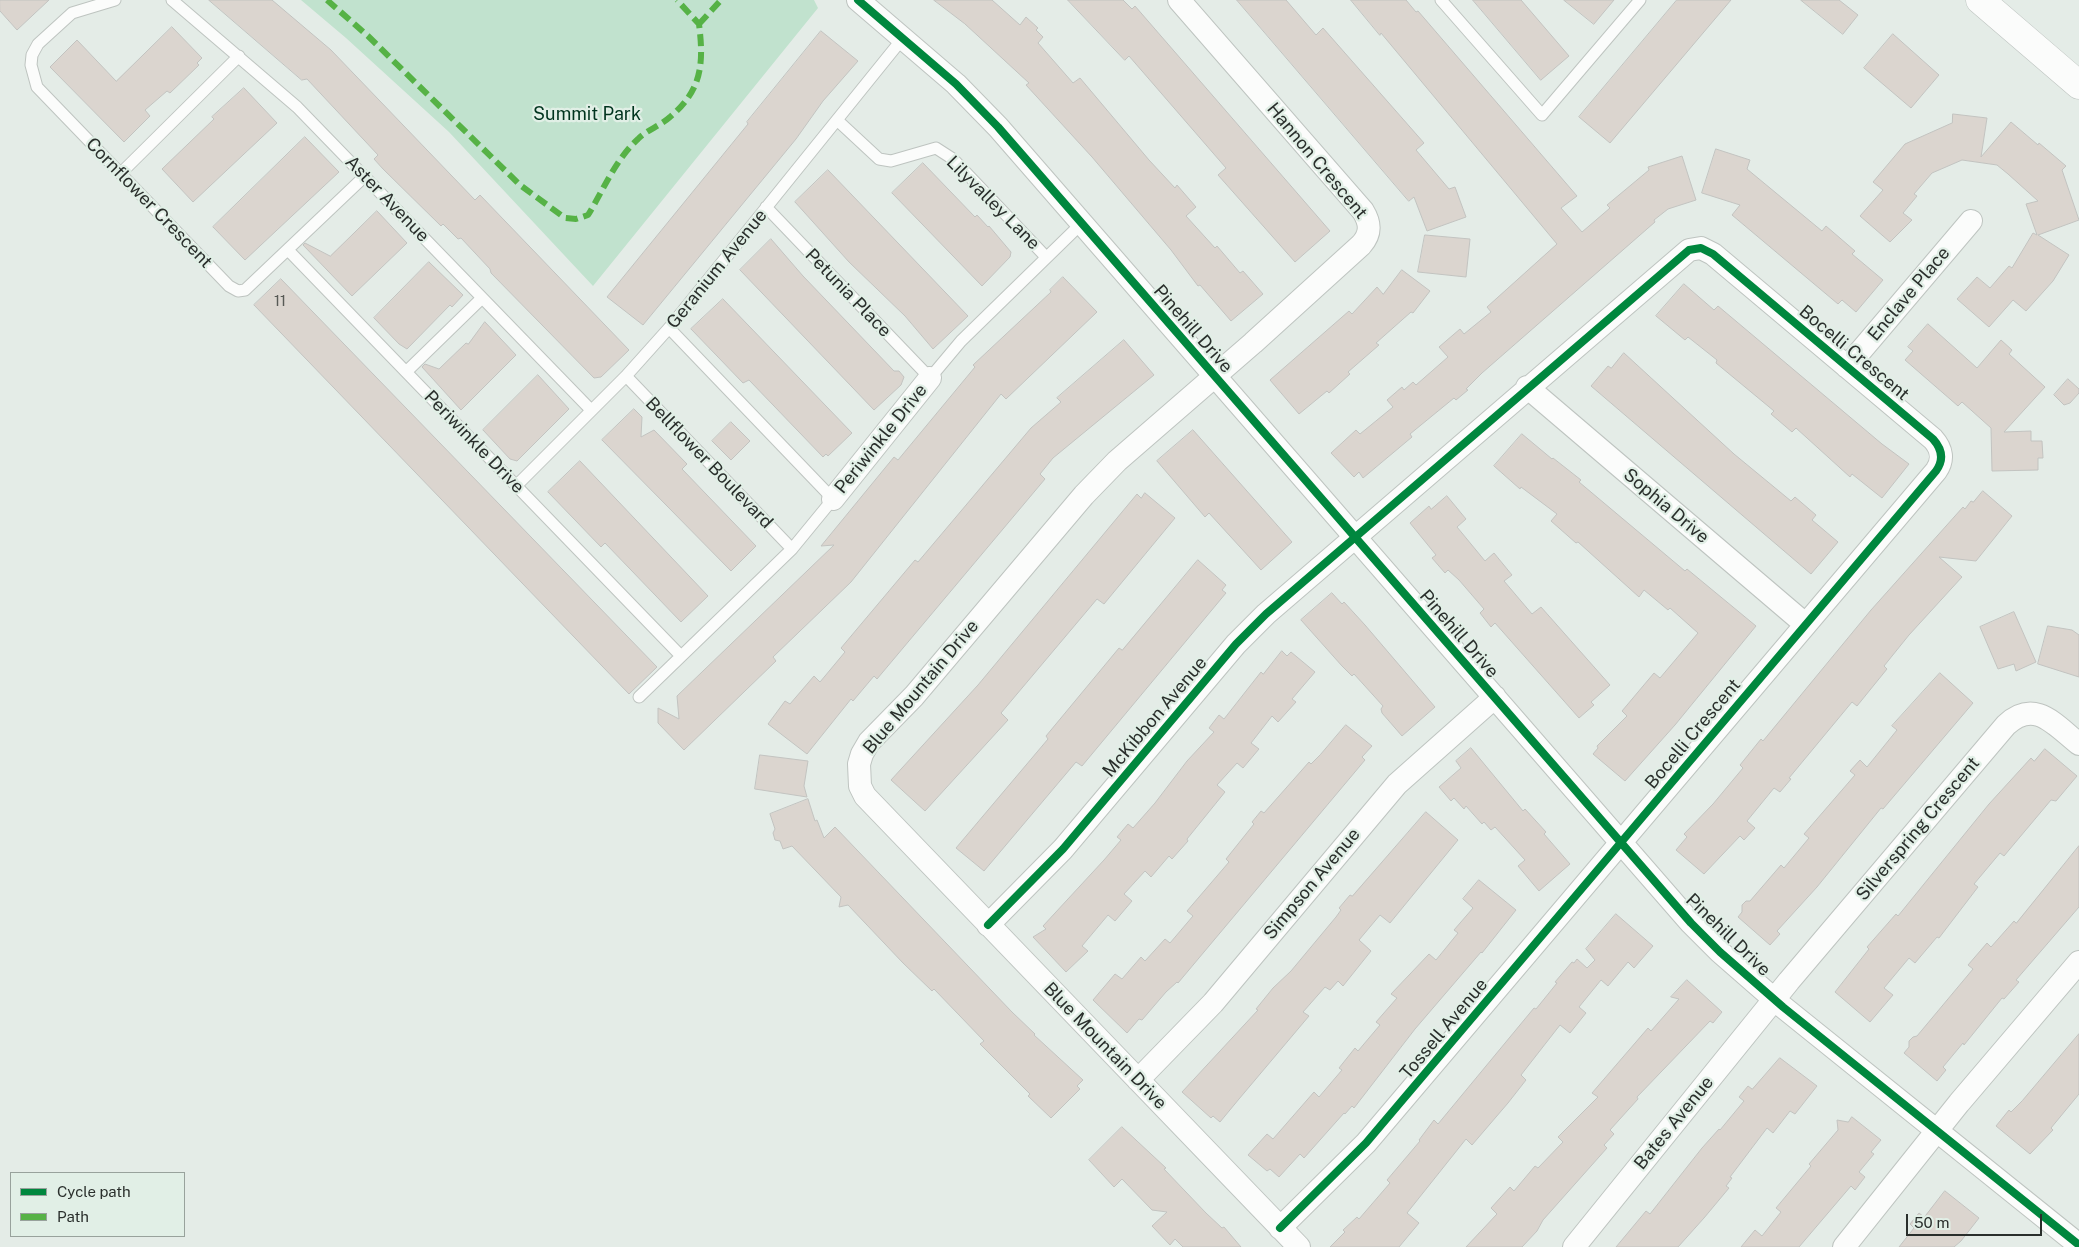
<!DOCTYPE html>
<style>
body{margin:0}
#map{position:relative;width:2079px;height:1247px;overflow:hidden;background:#e4ece7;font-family:"Public Sans",sans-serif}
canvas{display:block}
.legend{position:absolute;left:10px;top:1172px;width:175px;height:65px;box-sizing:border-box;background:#e1efe6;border:1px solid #98a29c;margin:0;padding:6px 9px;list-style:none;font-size:15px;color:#2a2f2c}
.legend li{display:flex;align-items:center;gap:10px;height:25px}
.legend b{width:25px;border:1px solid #98a29c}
.scale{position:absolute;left:1906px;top:1214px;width:136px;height:22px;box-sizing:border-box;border:2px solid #2a2f2c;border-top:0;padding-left:6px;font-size:15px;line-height:18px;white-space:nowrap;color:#2a2f2c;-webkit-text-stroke:4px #e1efe6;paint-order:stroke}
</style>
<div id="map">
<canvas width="2079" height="1247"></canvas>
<ul class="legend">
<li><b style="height:6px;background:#00873e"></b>Cycle path</li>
<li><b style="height:6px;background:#56b246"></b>Path</li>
</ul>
<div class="scale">50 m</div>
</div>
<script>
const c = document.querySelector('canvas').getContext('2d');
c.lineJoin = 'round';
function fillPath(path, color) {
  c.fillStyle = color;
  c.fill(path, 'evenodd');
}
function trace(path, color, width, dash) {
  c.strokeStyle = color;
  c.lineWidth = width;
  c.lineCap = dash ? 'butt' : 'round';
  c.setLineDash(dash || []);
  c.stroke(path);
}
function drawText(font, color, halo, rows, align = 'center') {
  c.font = font + ' "Public Sans",sans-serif';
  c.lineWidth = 4.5;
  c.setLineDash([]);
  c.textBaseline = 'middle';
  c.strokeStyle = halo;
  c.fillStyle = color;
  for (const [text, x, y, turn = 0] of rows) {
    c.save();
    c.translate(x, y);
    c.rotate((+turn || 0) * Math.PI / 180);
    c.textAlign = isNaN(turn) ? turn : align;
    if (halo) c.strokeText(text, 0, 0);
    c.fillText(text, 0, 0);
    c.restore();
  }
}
const green = new Path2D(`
 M 301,0 L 814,0 L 818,8 L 593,286 L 449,132 L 346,38 Z`);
const building = new Path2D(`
 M 0,0 L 49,0 L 17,30 L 0,11 Z
 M 209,0 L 272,0 L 331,50 L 475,200 L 480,195 L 629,350 L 601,377 L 594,378 L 491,273 L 490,269 L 461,238 L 458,239 L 443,224 L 441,226 L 383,169 L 374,159 L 378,155 L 307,79 L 302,80 Z
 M 934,0 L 992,0 L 1020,25 L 1026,17 L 1038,28 L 1036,30 L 1043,37 L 1038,43 L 1073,83 L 1080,78 L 1149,160 L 1175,188 L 1177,185 L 1196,207 L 1186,216 L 1215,248 L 1217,246 L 1240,273 L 1243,271 L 1263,294 L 1231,321 L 1200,285 L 1198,286 L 1171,250 L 1092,157 L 1026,85 L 1029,83 L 965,24 Z
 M 1068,0 L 1123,0 L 1132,9 L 1135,6 L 1330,231 L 1295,262 L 1218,175 L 1226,168 L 1129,56 L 1125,60 Z
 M 1237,0 L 1286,0 L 1316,35 L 1323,28 L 1424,143 L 1416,150 L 1449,189 L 1455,187 L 1466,217 L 1427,231 L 1414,197 L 1409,201 Z
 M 1351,0 L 1406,0 L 1416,12 L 1418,11 L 1577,196 L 1561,208 L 1582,232 L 1610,208 L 1607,205 L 1649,170 L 1648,167 L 1682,156 L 1696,200 L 1668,209 L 1654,220 L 1655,222 L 1482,373 L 1466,389 L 1468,390 L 1456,400 L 1454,398 L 1410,434 L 1412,437 L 1363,478 L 1359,472 L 1354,477 L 1331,453 L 1356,430 L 1360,434 L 1393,407 L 1387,400 L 1402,387 L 1404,390 L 1413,382 L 1416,385 L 1448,357 L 1439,347 L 1460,329 L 1464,334 L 1491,312 L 1487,307 L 1557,244 L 1381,33 L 1380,35 Z
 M 1473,0 L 1521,0 L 1569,56 L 1541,80 Z
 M 1564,0 L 1614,0 L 1594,24 Z
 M 1677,0 L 1731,0 L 1610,143 L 1579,117 Z
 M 1801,0 L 1839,0 L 1858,15 L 1843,34 Z
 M 172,27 L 202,58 L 197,63 L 199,65 L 170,93 L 167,91 L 145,110 L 150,116 L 124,142 L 50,67 L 77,40 L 116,81 Z
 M 821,31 L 858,61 L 823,101 L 796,139 L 643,325 L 607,297 L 748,124 L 747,122 Z
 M 1893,34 L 1939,75 L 1911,108 L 1864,68 Z
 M 244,88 L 277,123 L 193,202 L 162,169 L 214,119 L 212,117 Z
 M 1953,114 L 1987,118 L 1981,157 L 2011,122 L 2038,145 L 2039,143 L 2066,166 L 2062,170 L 2079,220 L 2038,235 L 2069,255 L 2053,281 L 2026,311 L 2013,300 L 1989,327 L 1957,299 L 1977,277 L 1990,288 L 2009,266 L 2012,268 L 2033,233 L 2037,235 L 2026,204 L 2038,201 L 2008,174 L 1997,165 L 1962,160 L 1932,173 L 1914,194 L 1917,196 L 1903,213 L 1912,220 L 1890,242 L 1860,216 L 1883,190 L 1873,182 L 1905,144 L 1952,123 Z
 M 305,137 L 339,172 L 245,260 L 213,227 Z
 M 1716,149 L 1750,160 L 1747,169 L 1822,231 L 1826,226 L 1855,251 L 1852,254 L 1883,280 L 1856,312 L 1842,300 L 1838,304 L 1732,215 L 1740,205 L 1702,193 Z
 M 923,163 L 975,217 L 977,215 L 988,227 L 989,226 L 1011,252 L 1010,257 L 982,286 L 892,193 Z
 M 828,170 L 968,316 L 933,349 L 905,316 L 849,262 L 795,202 Z
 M 377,211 L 407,243 L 352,296 L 303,245 L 305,243 L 330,256 Z
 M 1425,235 L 1470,239 L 1466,277 L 1418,272 Z
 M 771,239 L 803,276 L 894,371 L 899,371 L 904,377 L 901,385 L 874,410 L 740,270 Z
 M 429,262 L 463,295 L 452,307 L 450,305 L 407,349 L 399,344 L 374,318 Z
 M 1402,270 L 1430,291 L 1413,313 L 1411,312 L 1376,343 L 1379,345 L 1348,372 L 1350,374 L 1329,393 L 1327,391 L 1299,414 L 1270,380 L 1349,311 L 1352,314 L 1377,287 L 1383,294 Z
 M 1063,277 L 1097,312 L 1006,399 L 1001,394 L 851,582 L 773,657 L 776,661 L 684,750 L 658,723 L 658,708 L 679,719 L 677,696 L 834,545 L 821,546 L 894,457 L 898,460 L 975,367 L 973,365 L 1051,292 L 1050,290 Z
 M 281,279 L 657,667 L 629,694 L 254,305 Z
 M 1684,284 L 1714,310 L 1718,306 L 1882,444 L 1909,464 L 1882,498 L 1852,474 L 1850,477 L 1796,428 L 1792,432 L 1771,414 L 1774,411 L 1716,363 L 1717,360 L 1688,337 L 1685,340 L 1656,316 Z
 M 723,299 L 852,433 L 828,456 L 826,454 L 823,457 L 749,380 L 743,383 L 691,329 Z
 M 485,322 L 516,355 L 461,410 L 422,367 L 425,364 L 439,369 L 466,343 L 468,344 Z
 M 1928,324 L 1977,368 L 2001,340 L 2012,350 L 2009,354 L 2045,387 L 2004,432 L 2031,431 L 2031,441 L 2042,441 L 2043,458 L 2038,458 L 2038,470 L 1992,471 L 1991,428 L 1962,402 L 1958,406 L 1905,360 L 1913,351 L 1908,347 Z
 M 1124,340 L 1154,375 L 1053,458 L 1040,474 L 1045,479 L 877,679 L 874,676 L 853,701 L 851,699 L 807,754 L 768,724 L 785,701 L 790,704 L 814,676 L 820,682 L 845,652 L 841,648 L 915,560 L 918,562 L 1031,428 L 1061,402 L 1057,398 Z
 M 1624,353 L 1734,454 L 1791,501 L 1795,497 L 1816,515 L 1812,520 L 1838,542 L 1811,574 L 1591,386 L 1608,366 L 1611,368 Z
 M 538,375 L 569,409 L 517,461 L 510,459 L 483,430 Z
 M 2068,379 L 2079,389 L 2079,393 L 2070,403 L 2064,405 L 2054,395 Z
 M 634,409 L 642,417 L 641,437 L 654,430 L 687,464 L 682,469 L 756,546 L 731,571 L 602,440 Z
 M 731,422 L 750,441 L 731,460 L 712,441 Z
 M 1193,430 L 1292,542 L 1261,570 L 1209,513 L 1205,517 L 1157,461 Z
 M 1522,434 L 1552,459 L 1553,458 L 1581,480 L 1579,482 L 1685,571 L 1687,569 L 1756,626 L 1675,725 L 1625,781 L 1593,754 L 1598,748 L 1597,746 L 1627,716 L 1622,711 L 1654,673 L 1660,678 L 1698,633 L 1670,608 L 1668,610 L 1644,590 L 1639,597 L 1578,542 L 1576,543 L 1551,521 L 1557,514 L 1521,487 L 1520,489 L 1494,466 Z
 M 580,461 L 708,596 L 681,622 L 605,543 L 601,547 L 548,492 Z
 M 1983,491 L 2012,516 L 1976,561 L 1939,557 L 1962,577 L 1909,635 L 1884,666 L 1887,669 L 1857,706 L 1852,702 L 1789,778 L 1791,779 L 1780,792 L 1774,788 L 1747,821 L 1755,828 L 1744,840 L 1740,836 L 1704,874 L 1676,850 L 1687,837 L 1684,834 L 1713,804 L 1743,768 L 1740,765 L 1761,739 L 1763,741 L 1871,610 L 1963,507 L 1965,509 L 1971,501 L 1973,502 Z
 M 1145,493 L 1175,518 L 1104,604 L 1097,599 L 1001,713 L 1008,720 L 925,811 L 891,780 L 978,685 L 1137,494 L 1141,498 Z
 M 1447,496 L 1466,519 L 1457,527 L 1485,561 L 1494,553 L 1512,575 L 1504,581 L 1532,614 L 1541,607 L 1610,685 L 1591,702 L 1594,705 L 1579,718 L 1495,623 L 1491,627 L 1480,613 L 1484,609 L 1459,580 L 1448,570 L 1445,573 L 1432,558 L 1436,555 L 1410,523 L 1429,506 L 1431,509 Z
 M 1198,560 L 1226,585 L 1222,590 L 1226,593 L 1082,766 L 1076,762 L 984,871 L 956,848 L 1048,739 L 1046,736 L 1119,648 L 1122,650 Z
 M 1332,593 L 1342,604 L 1344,602 L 1365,625 L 1435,707 L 1402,736 L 1382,713 L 1381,709 L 1383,706 L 1354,674 L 1352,676 L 1342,666 L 1301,620 Z
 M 2014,612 L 2036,662 L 2016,671 L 2014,664 L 1998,669 L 1980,627 Z
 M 2048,626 L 2072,630 L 2079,635 L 2079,677 L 2038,664 Z
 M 1282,651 L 1287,656 L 1291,652 L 1315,672 L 1292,699 L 1296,702 L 1278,722 L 1272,716 L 1251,743 L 1259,749 L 1243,768 L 1237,763 L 1217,785 L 1225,792 L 1187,839 L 1188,841 L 1172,859 L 1169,856 L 1151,877 L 1145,871 L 1124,894 L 1132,901 L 1115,921 L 1108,915 L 1082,946 L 1088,951 L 1066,972 L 1033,937 L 1046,929 L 1043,926 L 1104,860 L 1121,840 L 1117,837 L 1128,824 L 1133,828 L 1155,803 L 1187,761 L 1214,732 L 1209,728 L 1219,715 L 1224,719 L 1261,672 L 1263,674 Z
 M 1940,673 L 1973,703 L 1883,809 L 1881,808 L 1817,887 L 1777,931 L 1780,934 L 1770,945 L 1738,917 L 1742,912 L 1742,905 L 1746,901 L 1750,901 L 1781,865 L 1784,868 L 1809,838 L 1804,834 L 1855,775 L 1850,771 L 1860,760 L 1867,767 L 1897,730 L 1892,726 Z
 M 1346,725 L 1372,746 L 1362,757 L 1365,760 L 1178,983 L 1177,982 L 1166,992 L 1142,1020 L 1139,1019 L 1127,1033 L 1093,1000 L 1115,974 L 1122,979 L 1141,957 L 1145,961 L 1165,939 L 1170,943 L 1193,916 L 1187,911 L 1229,862 L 1226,859 L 1254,824 L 1252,822 L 1261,811 L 1264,813 L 1309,762 L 1311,764 L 1320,755 Z
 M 1471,748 L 1523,811 L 1525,809 L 1546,832 L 1544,834 L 1570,864 L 1539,891 L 1518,866 L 1525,860 L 1495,827 L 1491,830 L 1484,822 L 1482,824 L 1466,806 L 1464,809 L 1454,798 L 1451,801 L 1439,787 L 1461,768 L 1456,761 Z
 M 2045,749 L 2077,776 L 2056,801 L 2051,800 L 2004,856 L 2000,853 L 1974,884 L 1978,887 L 1939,938 L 1937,937 L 1915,963 L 1909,958 L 1884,988 L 1893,995 L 1870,1022 L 1835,992 L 1869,949 L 1867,947 L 1896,914 L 1898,916 L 1989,804 L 2031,758 L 2034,761 Z
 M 760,755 L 808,761 L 804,786 L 807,797 L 755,789 Z
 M 808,799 L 815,821 L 817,820 L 824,838 L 835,827 L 1012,1012 L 1035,1034 L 1034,1035 L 1083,1080 L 1077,1086 L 1080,1089 L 1051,1118 L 1028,1096 L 1030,1094 L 980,1044 L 984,1041 L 934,989 L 932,991 L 903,963 L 848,905 L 839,907 L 841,897 L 792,846 L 783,849 L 780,841 L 775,840 L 773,833 L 775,829 L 770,814 Z
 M 1426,812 L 1458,840 L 1390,923 L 1380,915 L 1359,940 L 1371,951 L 1343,986 L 1338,981 L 1330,990 L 1325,987 L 1303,1012 L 1309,1016 L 1239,1099 L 1220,1122 L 1213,1116 L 1211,1118 L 1182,1092 L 1258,1010 L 1256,1009 L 1273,988 L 1291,971 L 1336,917 L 1341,910 L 1339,908 L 1350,895 L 1352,896 Z
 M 2079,846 L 2079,907 L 2016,980 L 2019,982 L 2004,999 L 2002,998 L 1964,1045 L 1963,1043 L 1943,1067 L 1946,1070 L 1937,1081 L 1904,1053 L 1909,1047 L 1909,1041 L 1913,1037 L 1917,1036 L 1973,969 L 1968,965 L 1987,943 L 1991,947 L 2014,921 L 2016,923 Z
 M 1479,880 L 1516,910 L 1482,953 L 1481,952 L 1415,1029 L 1354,1108 L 1352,1106 L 1345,1114 L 1344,1113 L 1304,1158 L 1300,1154 L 1279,1177 L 1270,1169 L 1267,1171 L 1248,1155 L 1267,1134 L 1273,1139 L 1314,1092 L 1319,1097 L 1342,1070 L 1339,1068 L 1355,1048 L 1358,1051 L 1380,1025 L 1376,1022 L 1397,998 L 1391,994 L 1429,954 L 1436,960 L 1458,933 L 1454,930 L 1473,908 L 1463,899 Z
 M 1616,914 L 1653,946 L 1634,968 L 1628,962 L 1608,986 L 1601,980 L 1579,1007 L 1586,1013 L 1570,1033 L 1560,1025 L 1521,1075 L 1526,1080 L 1508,1103 L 1472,1145 L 1466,1139 L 1407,1213 L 1419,1223 L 1399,1247 L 1330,1247 L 1345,1232 L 1343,1230 L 1357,1217 L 1359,1219 L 1390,1183 L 1387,1180 L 1420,1141 L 1419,1140 L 1434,1120 L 1438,1124 L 1534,1008 L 1536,1009 L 1557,983 L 1555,982 L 1572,962 L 1574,963 L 1577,959 L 1587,968 L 1595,960 L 1586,949 Z
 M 1687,980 L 1722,1012 L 1713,1023 L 1710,1021 L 1637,1097 L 1638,1099 L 1610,1130 L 1614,1134 L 1604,1145 L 1607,1148 L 1543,1220 L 1537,1231 L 1522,1247 L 1466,1247 L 1497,1214 L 1491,1208 L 1510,1187 L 1514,1191 L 1535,1166 L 1538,1168 L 1563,1142 L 1558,1137 L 1598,1097 L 1592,1093 L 1648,1028 L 1651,1031 L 1679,999 L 1671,997 Z
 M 2079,1034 L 2079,1094 L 2051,1128 L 2053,1130 L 2030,1154 L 1996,1126 L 2009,1110 L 2011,1112 L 2022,1101 Z
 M 1780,1058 L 1817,1086 L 1795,1114 L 1790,1111 L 1773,1133 L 1767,1128 L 1730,1177 L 1732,1178 L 1726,1186 L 1729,1188 L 1704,1218 L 1678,1247 L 1616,1247 L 1646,1211 L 1650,1214 L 1702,1148 L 1719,1129 L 1720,1130 L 1744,1101 L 1739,1097 L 1748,1086 L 1752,1089 Z
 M 1852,1117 L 1881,1140 L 1871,1152 L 1874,1154 L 1859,1172 L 1865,1177 L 1855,1190 L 1851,1186 L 1799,1247 L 1741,1247 L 1755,1230 L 1762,1236 L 1781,1212 L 1776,1208 L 1811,1166 L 1809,1164 L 1838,1130 L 1837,1120 L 1848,1122 Z
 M 1122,1127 L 1166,1168 L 1164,1169 L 1206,1213 L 1222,1228 L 1224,1227 L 1241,1247 L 1183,1247 L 1175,1239 L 1170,1245 L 1152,1226 L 1167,1212 L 1152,1210 L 1122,1179 L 1114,1187 L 1089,1160 Z
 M 1945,1191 L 1979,1218 L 1961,1241 L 1954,1247 L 1899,1247 L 1914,1228 L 1910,1224 L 1919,1213 L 1924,1217 Z`);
const lane = new Path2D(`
 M 115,0 L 72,13 L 38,44 L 32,55 L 31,65 L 37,87 L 229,286 L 238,291 L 245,290 L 365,176
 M 172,0 L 297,107 L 591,410
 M 1441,0 L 1542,115 L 1640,0
 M 837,120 L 879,159 L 891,161 L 936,148 L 953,159 L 1046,257
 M 121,173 L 239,56
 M 766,207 L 930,378 L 961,341 L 1082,223
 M 288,250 L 681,656
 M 406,372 L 482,298
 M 626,376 L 792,549
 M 516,486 L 626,376 L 669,328 L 903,38
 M 639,697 L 792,549 L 833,499 L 669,328`);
const street = new Path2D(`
 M 858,0 L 956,84 L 998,127 L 1691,923 L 1720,952 L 1783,1007 L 2079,1245
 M 1179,0 L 1363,211 C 1371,224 1371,234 1361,245 L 1253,343 L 1117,461 L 1084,495 L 914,696 L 869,742 L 862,754 L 859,764 L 860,786 L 865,796 L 1299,1247
 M 1847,367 L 1971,221
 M 1527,387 L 1805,624
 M 833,499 L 930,378
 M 988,925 L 1063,849 L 1236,644 L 1266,614 L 1689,250 L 1701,248 L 1713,254 L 1933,439 C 1942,449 1944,460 1936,471 L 1366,1143 L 1280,1228
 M 1138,1080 L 1213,1003 L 1397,784 L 1495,697
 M 1574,1247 L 1789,981 L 2006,725 C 2035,698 2055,725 2079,744
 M 1844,1247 L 1959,1103 L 2079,962`);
const secondary = new Path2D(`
 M 1980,0 L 2079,85`);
const quiet = new Path2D(`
 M 327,0 L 368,36 L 520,185 L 565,218 L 576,219 L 588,215 C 604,189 615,160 638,139 C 647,130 660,126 670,117 C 702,90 704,64 699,24 L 677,0
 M 699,24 L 721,0`);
const cycleway = new Path2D(`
 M 858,0 L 956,84 L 998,127 L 1691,923 L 1720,952 L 1783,1007 L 2079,1245
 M 988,925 L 1063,849 L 1236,644 L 1266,614 L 1689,250 L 1701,248 L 1713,254 L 1933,439 C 1942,449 1944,460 1936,471 L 1366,1143 L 1280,1228`);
const numberNames = [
 ["11",280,301]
];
const parkNames = [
 ["Summit Park",587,114]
];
const streetNames = [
 ["Hannon Crescent",1317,161,50],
 ["Aster Avenue",387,199,46],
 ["Cornflower Crescent",149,203,46],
 ["Lilyvalley Lane",993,203,45],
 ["Geranium Avenue",717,269,-51],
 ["Petunia Place",848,293,46],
 ["Enclave Place",1909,294,-50],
 ["Pinehill Drive",1193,329,49],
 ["Bocelli Crescent",1854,353,40],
 ["Periwinkle Drive",881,439,-51],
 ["Periwinkle Drive",474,442,46],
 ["Bellflower Boulevard",709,463,46],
 ["Sophia Drive",1666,506,40],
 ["Pinehill Drive",1459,634,49],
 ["Blue Mountain Drive",921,687,-50],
 ["McKibbon Avenue",1155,717,-50],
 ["Bocelli Crescent",1693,734,-50],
 ["Silverspring Crescent",1918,829,-50],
 ["Simpson Avenue",1312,884,-50],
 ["Pinehill Drive",1728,935,44],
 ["Tossell Avenue",1444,1029,-50],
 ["Blue Mountain Drive",1105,1046,46],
 ["Bates Avenue",1674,1123,-51]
];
fillPath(green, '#c1e2ce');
fillPath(building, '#dbd5cf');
trace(building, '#c2c3c0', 1);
trace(lane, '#bec4c0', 13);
trace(street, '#bec4c0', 24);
trace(secondary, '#bec4c0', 29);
trace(lane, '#fbfcfb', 11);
trace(street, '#fbfcfb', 22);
trace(secondary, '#fbfcfb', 28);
trace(quiet, '#56b246', 6, [12, 6]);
trace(cycleway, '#00873e', 8);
drawText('15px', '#585a56', null, numberNames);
drawText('18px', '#00341e', '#e1efe6', parkNames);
drawText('18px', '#2a2f2c', '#e1efe6', streetNames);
</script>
